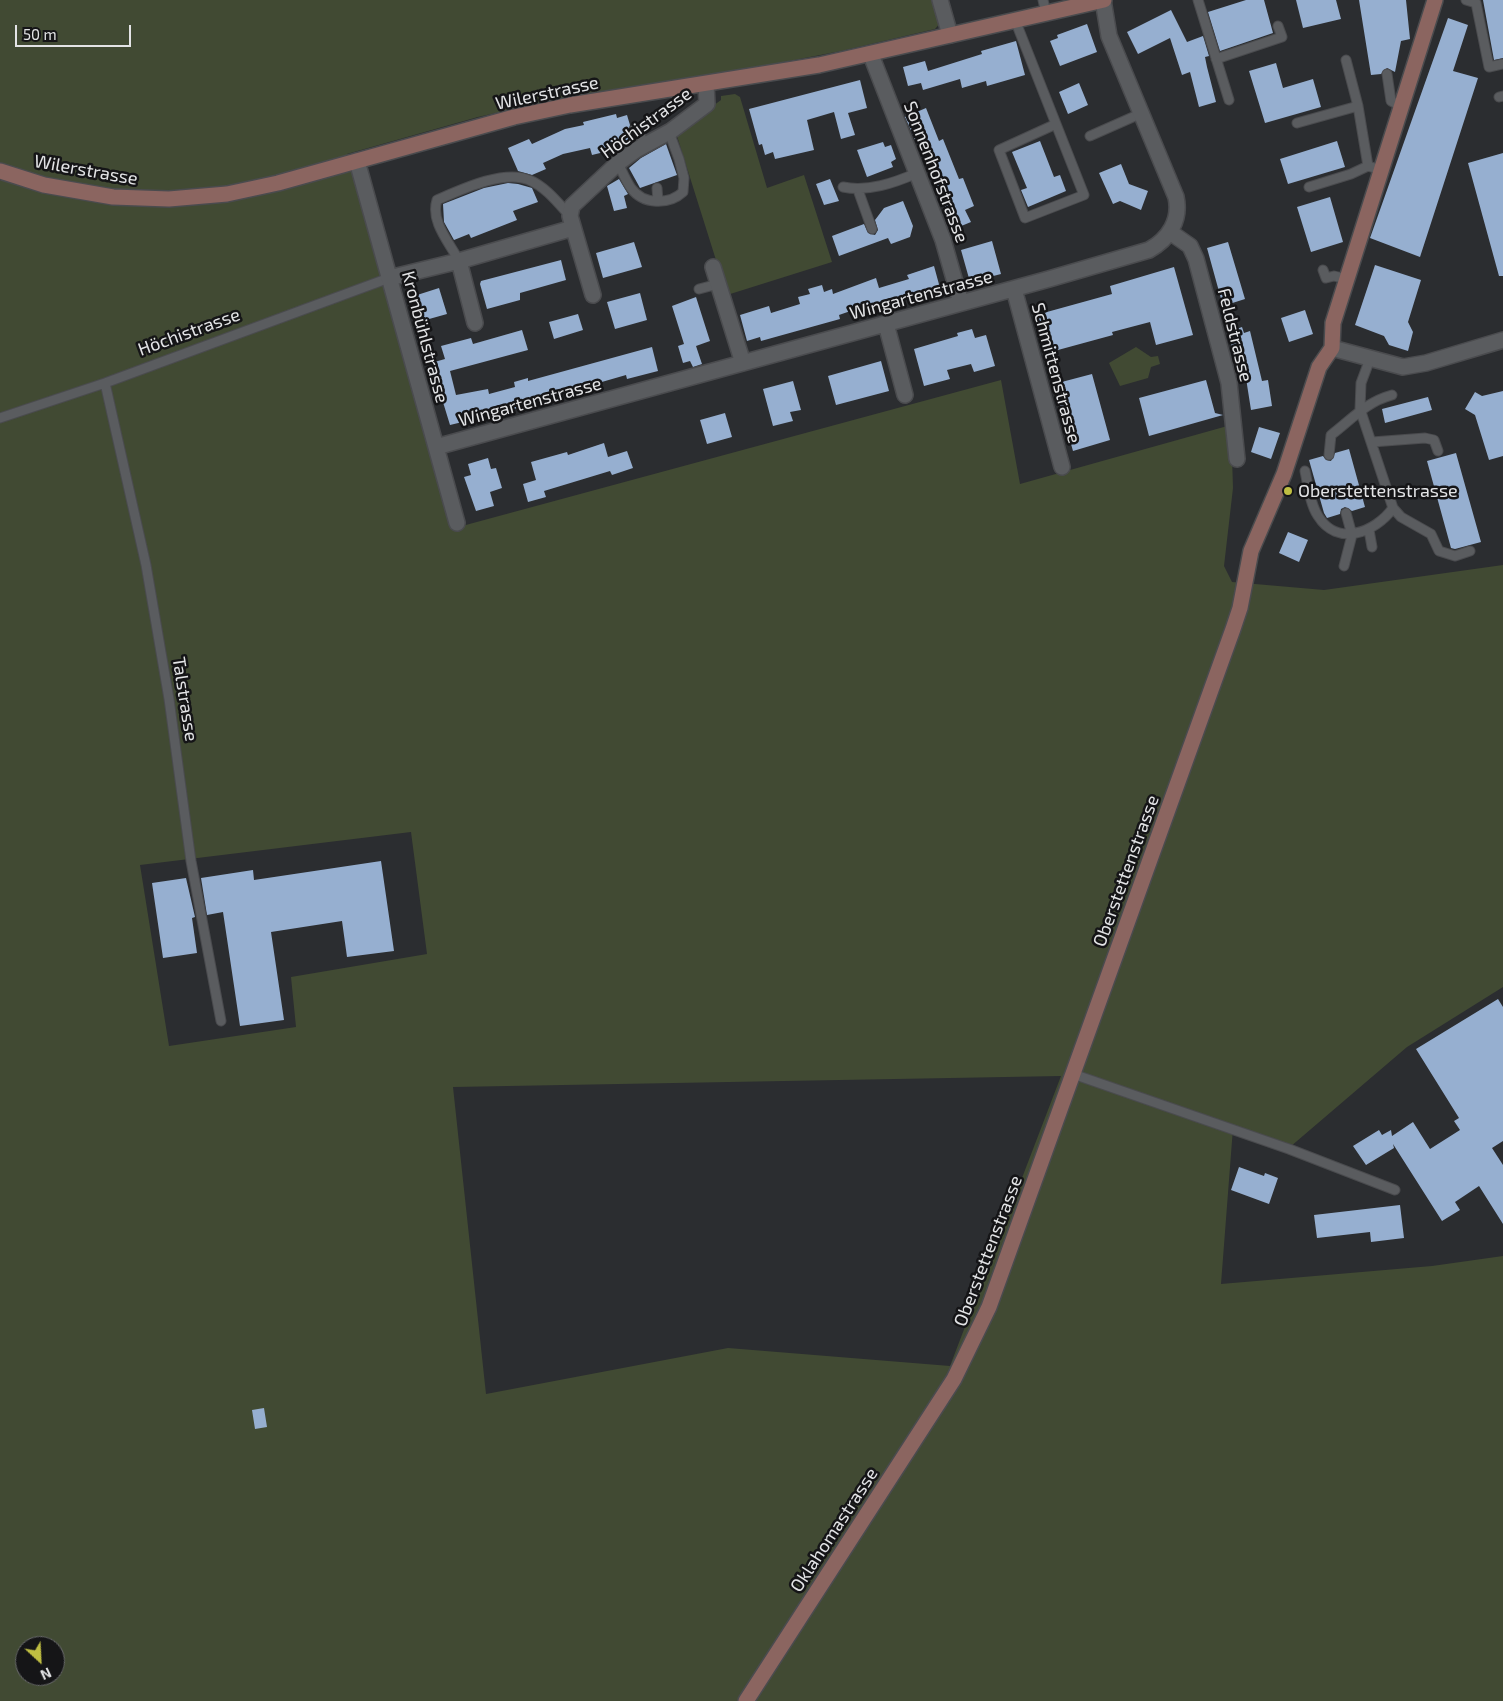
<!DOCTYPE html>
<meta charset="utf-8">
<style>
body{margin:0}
#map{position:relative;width:1503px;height:1701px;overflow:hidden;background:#2b2d30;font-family:"Exo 2",sans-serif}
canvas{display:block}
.north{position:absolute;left:15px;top:1636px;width:50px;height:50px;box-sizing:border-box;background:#151517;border:1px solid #67686a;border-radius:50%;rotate:155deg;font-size:14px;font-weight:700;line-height:20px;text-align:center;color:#e3e4e6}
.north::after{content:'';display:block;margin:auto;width:18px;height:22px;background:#bfbe42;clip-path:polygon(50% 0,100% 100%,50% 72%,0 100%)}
.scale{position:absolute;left:15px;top:25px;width:116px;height:22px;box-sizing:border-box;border:2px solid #e3e4e6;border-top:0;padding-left:6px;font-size:15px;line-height:18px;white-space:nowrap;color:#e3e4e6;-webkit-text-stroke:4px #151517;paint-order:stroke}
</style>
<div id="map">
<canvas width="1503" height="1701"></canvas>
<div class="north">N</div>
<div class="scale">50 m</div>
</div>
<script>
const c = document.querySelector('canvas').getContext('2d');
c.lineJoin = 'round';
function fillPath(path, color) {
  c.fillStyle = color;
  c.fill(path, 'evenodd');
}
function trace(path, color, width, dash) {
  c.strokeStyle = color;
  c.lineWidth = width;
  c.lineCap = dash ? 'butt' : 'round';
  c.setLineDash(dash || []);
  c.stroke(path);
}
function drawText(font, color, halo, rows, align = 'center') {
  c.font = font + ' "Exo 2",sans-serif';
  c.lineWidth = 5;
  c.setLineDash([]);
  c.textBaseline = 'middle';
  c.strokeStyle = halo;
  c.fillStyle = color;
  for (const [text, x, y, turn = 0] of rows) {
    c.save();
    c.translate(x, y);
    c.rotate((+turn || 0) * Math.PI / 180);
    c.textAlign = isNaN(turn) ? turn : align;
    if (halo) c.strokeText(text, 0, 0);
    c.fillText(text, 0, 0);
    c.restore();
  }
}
const green = new Path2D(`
 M 0,0 L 935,0 L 941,22 L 935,29 L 841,51 L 753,68 L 571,96 L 478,117 L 347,154 L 451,529 L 1001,380 L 1020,484 L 1231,425 L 1233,488 L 1224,566 L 1232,582 L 1324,590 L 1503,565 L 1503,987 L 1407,1047 L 1290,1147 L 1233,1128 L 1221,1284 L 1432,1266 L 1503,1256 L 1503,1701 L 0,1701 L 0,181 L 4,173 L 0,171 ZM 411,832 L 427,954 L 291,977 L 296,1027 L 169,1046 L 140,865 ZM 1061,1076 L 950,1366 L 728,1348 L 486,1394 L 453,1087 ZM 25,1646 L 55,1646 L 55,1676 L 25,1676 Z
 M 735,94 L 740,97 L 767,188 L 804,175 L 832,262 L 727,295 L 676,133 L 721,100 L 721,96 Z
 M 1136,347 L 1151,357 L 1158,356 L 1160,364 L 1151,367 L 1148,378 L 1120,386 L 1109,363 Z`);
const building = new Path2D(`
 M 1246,0 L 1264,0 L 1273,33 L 1220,51 L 1208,12 Z
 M 1296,0 L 1336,0 L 1341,19 L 1303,28 Z
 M 1359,0 L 1406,0 L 1410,39 L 1401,41 L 1395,72 L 1387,68 L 1381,74 L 1371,75 Z
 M 1483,0 L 1503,0 L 1503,58 L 1494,60 Z
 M 1171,10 L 1187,42 L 1203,36 L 1209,56 L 1205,57 L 1207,67 L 1216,102 L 1199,107 L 1190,72 L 1182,75 L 1170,38 L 1138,54 L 1127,32 Z
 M 1448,18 L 1468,25 L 1453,71 L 1478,78 L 1420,257 L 1370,238 Z
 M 1087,24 L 1097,52 L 1060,66 L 1050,41 L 1058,38 L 1057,35 Z
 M 1016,41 L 1025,75 L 987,86 L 986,81 L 962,88 L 960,79 L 923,90 L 921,83 L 908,86 L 903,67 L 925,61 L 928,71 L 982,54 L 981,51 Z
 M 1276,63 L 1283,88 L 1313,79 L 1321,107 L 1265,123 L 1249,71 Z
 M 860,80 L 867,108 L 848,113 L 855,135 L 841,139 L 834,112 L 807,120 L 814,150 L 775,159 L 773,152 L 765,155 L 762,144 L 759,145 L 749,109 Z
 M 1079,83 L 1088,105 L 1068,114 L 1059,92 Z
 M 926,108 L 939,141 L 943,139 L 959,179 L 963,178 L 974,206 L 965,210 L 971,222 L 954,229 L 931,170 L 929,171 L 905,117 Z
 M 616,114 L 617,118 L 627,115 L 630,125 L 628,132 L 633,141 L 625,147 L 592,155 L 590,148 L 563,154 L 543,163 L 546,169 L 532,175 L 518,171 L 508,148 L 529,139 L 532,144 L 565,129 L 584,125 L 583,122 Z
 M 1040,141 L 1054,177 L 1060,175 L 1066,191 L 1028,207 L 1021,190 L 1027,188 L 1012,152 Z
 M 1337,141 L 1345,167 L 1288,184 L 1280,159 Z
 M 883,142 L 885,147 L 891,145 L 896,159 L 891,162 L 893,167 L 867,177 L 857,150 Z
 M 666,144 L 677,175 L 640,188 L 629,168 L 641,158 Z
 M 1503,153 L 1503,276 L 1499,276 L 1468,163 Z
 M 1121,164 L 1129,184 L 1148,191 L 1141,210 L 1120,201 L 1113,204 L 1099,173 Z
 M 619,179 L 628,194 L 624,196 L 627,208 L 614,211 L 607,186 Z
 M 830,179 L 839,201 L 824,205 L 816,184 Z
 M 508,183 L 518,184 L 532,188 L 538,202 L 513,211 L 517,220 L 471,238 L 469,234 L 454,240 L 444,222 L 443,204 L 484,188 Z
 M 1330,197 L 1343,242 L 1311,252 L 1297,207 Z
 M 903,201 L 913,226 L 910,237 L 891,244 L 888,238 L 839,256 L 832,236 L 864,224 L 868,233 L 875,235 L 878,230 L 875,220 L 884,208 Z
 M 992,241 L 1001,274 L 970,282 L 961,250 Z
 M 634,242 L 642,267 L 603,278 L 596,253 Z
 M 1228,242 L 1245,299 L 1223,306 L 1207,248 Z
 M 561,260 L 566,280 L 520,293 L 520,300 L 487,309 L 480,284 L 481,281 Z
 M 1375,265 L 1421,280 L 1408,322 L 1413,332 L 1408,351 L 1389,345 L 1384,336 L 1355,325 Z
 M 934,266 L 940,288 L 863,311 L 862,307 L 839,315 L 840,319 L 761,341 L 760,337 L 747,341 L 740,315 L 769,306 L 771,313 L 800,304 L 798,297 L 810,294 L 808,289 L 822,285 L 824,292 L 832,289 L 833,294 L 876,278 L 879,288 L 909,279 L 907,275 Z
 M 1174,267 L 1193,335 L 1156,345 L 1150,322 L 1112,332 L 1113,335 L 1047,353 L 1036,315 L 1112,294 L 1110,286 Z
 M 439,288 L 447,314 L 422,321 L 414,296 Z
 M 640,293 L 647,320 L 615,329 L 607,302 Z
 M 696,297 L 710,341 L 696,346 L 702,364 L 693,367 L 690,361 L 683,363 L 678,346 L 684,344 L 672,306 Z
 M 1305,310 L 1313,334 L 1289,342 L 1281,318 Z
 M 578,314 L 583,330 L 554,339 L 549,322 Z
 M 1242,327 L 1244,333 L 1250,331 L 1262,381 L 1268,380 L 1272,406 L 1251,410 L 1245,372 L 1242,372 L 1238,358 L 1235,359 L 1229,337 L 1232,336 L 1231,331 Z
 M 972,329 L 975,338 L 986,335 L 995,366 L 974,372 L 971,364 L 947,370 L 950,379 L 924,386 L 914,349 L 958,336 L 957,333 Z
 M 522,330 L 528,350 L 450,371 L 456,395 L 488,389 L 489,394 L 515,387 L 514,382 L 528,378 L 528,381 L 652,347 L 658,371 L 627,379 L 626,375 L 581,388 L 582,390 L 573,393 L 565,395 L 564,393 L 508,411 L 450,425 L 431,363 L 445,359 L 441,346 L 471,338 L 473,344 Z
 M 881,361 L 889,391 L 836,405 L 828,376 Z
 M 1092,374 L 1110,440 L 1073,451 L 1054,384 Z
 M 1206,380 L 1215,413 L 1223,415 L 1149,436 L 1139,398 Z
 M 793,381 L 801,410 L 790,412 L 793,421 L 773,426 L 763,389 Z
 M 1503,391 L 1503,456 L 1489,460 L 1475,415 L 1465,409 L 1475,392 L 1482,396 Z
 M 1428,397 L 1432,410 L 1385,423 L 1382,409 Z
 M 725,413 L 732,437 L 707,444 L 700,420 Z
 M 1259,427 L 1280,433 L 1271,459 L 1251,452 Z
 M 604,443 L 608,457 L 627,451 L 633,468 L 612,475 L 610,471 L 544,491 L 546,497 L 528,502 L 523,484 L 536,480 L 531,462 L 567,452 L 568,455 Z
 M 1349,449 L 1365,507 L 1352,511 L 1345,507 L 1341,509 L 1340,514 L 1327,518 L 1324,513 L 1309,460 L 1323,456 L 1326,460 L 1331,461 L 1335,453 Z
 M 1456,453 L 1481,542 L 1455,549 L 1451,548 L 1427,461 Z
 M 488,458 L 491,469 L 496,468 L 502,488 L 490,492 L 494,506 L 476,511 L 464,477 L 471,475 L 468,464 Z
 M 1288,532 L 1308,540 L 1299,562 L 1279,553 Z
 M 381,861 L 394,951 L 347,957 L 342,921 L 271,932 L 284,1020 L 240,1026 L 223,912 L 207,915 L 201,878 L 253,870 L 254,880 Z
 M 186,878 L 195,917 L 192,918 L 197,953 L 163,958 L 152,883 Z
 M 1498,999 L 1503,1007 L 1503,1141 L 1492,1148 L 1503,1165 L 1503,1224 L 1479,1186 L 1455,1202 L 1460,1210 L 1442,1221 L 1393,1144 L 1394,1148 L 1366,1165 L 1353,1146 L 1379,1130 L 1382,1135 L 1391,1130 L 1392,1136 L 1413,1122 L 1430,1149 L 1460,1130 L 1454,1121 L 1459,1118 L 1416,1049 Z
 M 1239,1167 L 1264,1176 L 1265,1173 L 1278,1178 L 1269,1204 L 1231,1190 Z
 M 1400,1205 L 1404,1238 L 1371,1242 L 1370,1232 L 1317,1238 L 1314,1215 Z
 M 264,1408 L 267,1427 L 255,1429 L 252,1410 Z`);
const lane = new Path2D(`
 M 1043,0 L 1046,13
 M 1198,0 L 1229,100
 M 1466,0 L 1476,3 L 1489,67 L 1503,64
 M 1015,20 L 1084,195 L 1025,218 L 999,150 L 1056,124
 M 1216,59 L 1282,37 L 1278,26
 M 1346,60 L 1358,106 L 1368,166 L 1381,170
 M 1387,74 L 1391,101 L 1401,106
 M 1499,97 L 1503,96
 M 1297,123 L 1358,106
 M 634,130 L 637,129 L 645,145
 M 1090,136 L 1142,113
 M 618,163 C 622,171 626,181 631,188 C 643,205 669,205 683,192 L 684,178 L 679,159 L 669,132
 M 843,187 C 868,192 894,183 917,173
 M 1309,187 L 1351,174 L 1368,166
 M 657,188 L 658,201
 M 858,190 L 872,229
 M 459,261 C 450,243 430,222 437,200 C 460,190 504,169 529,180 C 545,186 559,204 570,216
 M 1323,270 L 1326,278 L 1334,276 L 1347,279
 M 699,289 L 718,284
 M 105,383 L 146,565 L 169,699 L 191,861 L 221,1021
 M 0,418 L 105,383 L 389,278
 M 1372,442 L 1425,438 L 1434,440 L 1438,451
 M 1329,455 L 1331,435 C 1352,419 1366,402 1392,395
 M 1305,471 C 1308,485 1310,504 1318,516 C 1337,547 1375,533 1393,508 L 1360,409 L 1361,383 L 1370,359
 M 1393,508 L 1401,517 L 1431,534 L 1439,551 L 1455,556 L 1470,551
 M 1369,530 L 1372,547
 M 1344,566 L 1352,535 L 1346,513
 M 1073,1074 L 1289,1149 L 1395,1190`);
const street = new Path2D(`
 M 940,0 L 950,35
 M 871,55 L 943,240 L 961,303
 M 357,161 L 457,523
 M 1170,232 L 1190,246 L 1196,259 L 1229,383 L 1237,459
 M 459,261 L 475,323
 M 713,267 L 743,363
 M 389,278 L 459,261 L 573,228
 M 1014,289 L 1062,467
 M 593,295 L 570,216 L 572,206 L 618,163 L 636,150 L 671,131 L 707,104 L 706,84
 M 886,324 L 905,395
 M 1332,348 L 1403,367 L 1426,363 L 1503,340
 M 436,447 L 1049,279 L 1149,250 C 1169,239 1181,220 1176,197 L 1109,36 L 1103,0`);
const secondary = new Path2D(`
 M 0,171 L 44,185 L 113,197 L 169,199 L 227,194 L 278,183 L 514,117 L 570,105 L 819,65 L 1104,0
 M 746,1701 L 954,1379 L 989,1307 L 1233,629 L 1240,608 L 1251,551 L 1284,474 L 1319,367 L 1332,348 L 1333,323 L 1435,0`);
const markers = [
 [1288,491,5,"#bfbe42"]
];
const streetNames = [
 ["Wilerstrasse",547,93,-12],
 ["Höchistrasse",646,123,-36],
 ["Wilerstrasse",86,170,10],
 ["Sonnenhofstrasse",936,172,69],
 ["Wingartenstrasse",921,295,-15],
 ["Höchistrasse",189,332,-20],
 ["Feldstrasse",1235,335,76],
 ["Kronbühlstrasse",425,337,75],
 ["Schmittenstrasse",1056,373,75],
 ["Wingartenstrasse",530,402,-15],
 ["Talstrasse",185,699,81],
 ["Oberstettenstrasse",1126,871,-70],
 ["Oberstettenstrasse",988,1251,-69],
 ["Oklahomastrasse",834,1530,-57]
];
const poiNames = [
 ["Oberstettenstrasse",1298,491]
];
fillPath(green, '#414a33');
fillPath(building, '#96afd0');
trace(lane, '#4a4b4e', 11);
trace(street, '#4a4b4e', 18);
trace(secondary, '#4a4b4e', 18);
trace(lane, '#5a5c5f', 9);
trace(street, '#5a5c5f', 15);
trace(secondary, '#8b6560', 15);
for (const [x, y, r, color] of markers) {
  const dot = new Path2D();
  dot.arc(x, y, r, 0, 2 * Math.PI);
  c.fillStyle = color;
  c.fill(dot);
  trace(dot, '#151517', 2);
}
drawText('18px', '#e3e4e6', '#151517', streetNames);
drawText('18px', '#e3e4e6', '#151517', poiNames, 'left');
</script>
